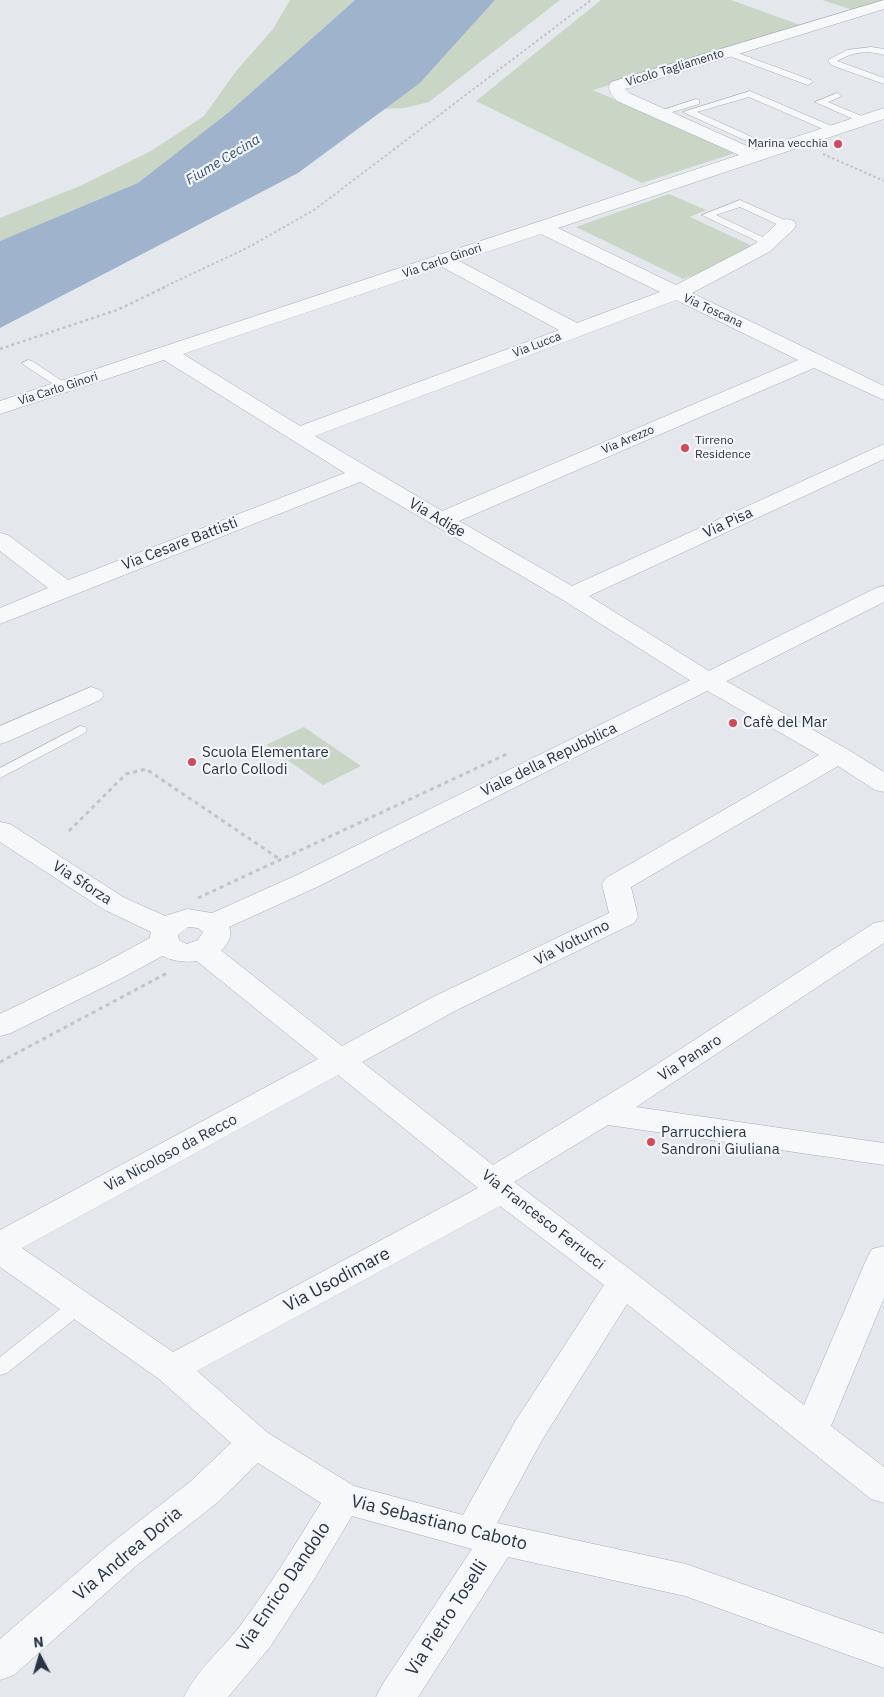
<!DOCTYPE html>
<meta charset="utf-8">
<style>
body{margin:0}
#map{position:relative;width:884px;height:1697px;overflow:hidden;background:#e4e7ec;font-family:"IBM Plex Sans",sans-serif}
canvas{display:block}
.north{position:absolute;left:15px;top:1632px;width:50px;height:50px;-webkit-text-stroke:4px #f4f6f9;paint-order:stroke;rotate:354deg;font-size:14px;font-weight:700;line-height:20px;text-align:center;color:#2b3445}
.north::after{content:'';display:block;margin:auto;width:18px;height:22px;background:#2b3445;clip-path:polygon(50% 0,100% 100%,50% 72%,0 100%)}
</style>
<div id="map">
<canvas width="884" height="1697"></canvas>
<div class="north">N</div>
</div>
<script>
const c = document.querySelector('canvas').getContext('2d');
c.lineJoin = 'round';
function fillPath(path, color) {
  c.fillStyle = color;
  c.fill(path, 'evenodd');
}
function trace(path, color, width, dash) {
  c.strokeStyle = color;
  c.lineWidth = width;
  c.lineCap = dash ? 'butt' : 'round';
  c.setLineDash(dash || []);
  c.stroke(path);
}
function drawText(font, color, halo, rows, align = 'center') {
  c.font = font + ' "IBM Plex Sans",sans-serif';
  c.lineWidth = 4.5;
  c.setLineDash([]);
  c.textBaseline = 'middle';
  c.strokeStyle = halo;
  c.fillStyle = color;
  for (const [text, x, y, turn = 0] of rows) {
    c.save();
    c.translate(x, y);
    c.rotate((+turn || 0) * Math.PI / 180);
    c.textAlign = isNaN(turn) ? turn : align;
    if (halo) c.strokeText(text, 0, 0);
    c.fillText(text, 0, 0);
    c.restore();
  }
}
const green = new Path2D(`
 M 290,0 L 355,0 L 229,112 L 138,184 L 0,241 L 0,218 L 80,186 L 151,151 L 204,116 L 237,70 L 273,29 Z
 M 495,0 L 560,0 L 429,102 L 404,108 L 382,109 L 420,83 Z
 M 601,0 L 731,0 L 803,26 L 593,90 L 735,153 L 642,183 L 476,101 Z
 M 822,0 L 884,0 L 884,1 L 853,10 Z
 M 669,194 L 706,210 L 690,217 L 761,250 L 683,279 L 576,227 Z
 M 304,727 L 361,766 L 323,785 L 266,745 Z`);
const water = new Path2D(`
 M 355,0 L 495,0 L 420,83 L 298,173 L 0,328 L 0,241 L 138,183 L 229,112 Z`);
const pathFar2 = new Path2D(`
 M 823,154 L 884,181
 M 162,288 L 247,248 L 314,210 L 591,0`);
const pathFar1 = new Path2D(`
 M 0,349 L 117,310 L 165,287`);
const path = new Path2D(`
 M 69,831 L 126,774 L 146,769 L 281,860
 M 198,898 L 507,754
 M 0,1062 L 169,972`);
const service = new Path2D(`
 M 871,47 L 884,49 L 884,55 C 868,50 852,52 837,61 L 884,78 L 884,84 L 831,65 L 828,60 L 847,50 Z
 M 727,49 L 811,80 L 813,82 L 808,85 L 805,84 L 724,54 L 723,52 Z
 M 750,91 L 836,128 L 838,130 L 836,132 L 830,132 L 749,97 L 697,112 L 776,148 L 776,152 L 773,153 L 683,112 Z
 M 837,93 L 842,96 L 828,102 L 866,118 L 866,122 L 860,122 L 815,102 Z
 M 696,99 L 699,100 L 699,104 L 659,116 L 654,113 Z
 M 740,200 L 791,223 L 792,225 L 791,227 L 783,227 L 740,207 L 716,215 L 771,241 L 772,243 L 767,246 L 702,215 Z
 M 28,360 L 32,361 L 71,387 L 69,389 L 61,389 L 24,365 L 22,363 Z
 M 80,726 L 85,727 L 87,730 L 85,733 L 0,778 L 0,768 Z
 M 80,1297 L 87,1299 L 89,1304 L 87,1309 L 7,1373 L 0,1375 L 0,1357 L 73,1299 Z`);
const minor = new Path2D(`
 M 884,0 L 884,9 L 625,89 L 629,93 L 756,150 L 884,108 L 884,119 L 558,228 L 676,285 L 755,244 L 780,221 L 787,219 L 794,221 L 796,225 L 794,229 L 769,252 L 692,293 L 884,386 L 884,400 L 814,368 L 459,521 L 572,586 L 884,444 L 884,459 L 589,596 L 717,676 L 847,749 L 884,772 L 884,792 L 875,790 L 838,766 L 631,887 L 638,917 L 634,923 L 455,1011 L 362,1062 L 493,1165 L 639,1076 L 874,923 L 884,921 L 884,943 L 636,1107 L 884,1143 L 884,1165 L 608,1125 L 514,1182 L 635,1273 L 804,1405 L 867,1258 L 872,1249 L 884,1246 L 884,1298 L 831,1426 L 884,1467 L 884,1503 L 871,1499 L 627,1304 L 542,1440 L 497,1523 L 686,1564 L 884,1634 L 884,1668 L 685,1596 L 508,1557 L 418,1697 L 376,1697 L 382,1685 L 472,1549 L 352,1516 L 313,1581 L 270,1647 L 228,1697 L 184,1697 C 198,1668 225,1647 243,1622 C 271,1584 296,1543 321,1503 L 258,1463 L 217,1503 L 136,1566 L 14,1675 L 0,1680 L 0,1639 L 110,1544 L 191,1481 L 231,1443 L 159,1379 L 0,1267 L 0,1230 L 318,1059 L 193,958 L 189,951 L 193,944 L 203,942 L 213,944 L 342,1046 L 433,997 L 609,913 L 602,884 L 606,878 L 819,755 L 699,686 L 563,600 L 360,482 L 0,624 L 0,608 L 48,588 L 0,551 L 0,533 L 8,535 L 68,580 L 345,473 L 164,360 L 0,414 L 0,401 L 739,155 L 617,101 C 612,95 606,90 611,82 ZM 541,234 L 660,292 L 577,323 L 459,261 ZM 442,267 L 559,330 L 300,426 L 183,354 ZM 676,300 L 798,360 L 442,511 L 315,436 ZM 338,1075 L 478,1188 L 173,1352 L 22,1248 ZM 500,1206 L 604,1285 L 516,1420 L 463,1515 L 354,1486 L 268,1433 L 197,1371 Z
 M 91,687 L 100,690 L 104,695 L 100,700 L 9,741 L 0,744 L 0,726 Z
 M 165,933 L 175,935 L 179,942 L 175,949 L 122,978 L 11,1033 L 0,1036 L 0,1014 L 102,964 L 155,935 Z`);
const tertiary = new Path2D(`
 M 884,586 L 884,602 L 317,887 L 229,927 C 232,934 230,939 226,945 C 205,975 140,961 151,932 L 103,909 L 0,842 L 0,822 L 10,824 L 123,897 L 165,916 L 187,909 L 212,913 L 297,875 L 876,588 ZM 188,927 L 198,928 L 203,932 L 198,940 L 187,944 L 179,940 L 178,935 Z`);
const markers = [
 [838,144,5,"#d1495b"],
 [685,448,5,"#d1495b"],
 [733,723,5,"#d1495b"],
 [192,762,5,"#d1495b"],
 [651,1142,5,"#d1495b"]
];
const farStreetnames = [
 ["Vicolo Tagliamento",675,68,-17],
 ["Via Carlo Ginori",442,261,-19],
 ["Via Toscana",713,311,25],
 ["Via Lucca",537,345,-21],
 ["Via Carlo Ginori",58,389,-18],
 ["Via Arezzo",628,440,-23]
];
const farPoinames = [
 ["Marina vecchia",828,144],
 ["Tirreno",695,441,"left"],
 ["Residence",695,455,"left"]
];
const farWaternames = [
 ["Fiume Cecina",223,160,-31]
];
const streetNames = [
 ["Via Adige",437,518,30],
 ["Via Pisa",728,523,-25],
 ["Via Cesare Battisti",180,544,-21],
 ["Viale della Repubblica",549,760,-26],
 ["Via Sforza",82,883,33],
 ["Via Volturno",572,943,-27],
 ["Via Panaro",690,1058,-33],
 ["Via Nicoloso da Recco",171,1153,-28],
 ["Via Francesco Ferrucci",543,1220,38]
];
const poiNames = [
 ["Cafè del Mar",743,723],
 ["Scuola Elementare",202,753],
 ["Carlo Collodi",202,770],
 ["Parrucchiera",661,1133],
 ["Sandroni Giuliana",661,1150]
];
const nearStreetnames = [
 ["Via Usodimare",337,1280,-28],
 ["Via Sebastiano Caboto",439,1523,14],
 ["Via Andrea Doria",128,1554,-40],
 ["Via Enrico Dandolo",284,1587,-56],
 ["Via Pietro Toselli",447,1618,-57]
];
fillPath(green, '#c9d6c5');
fillPath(water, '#9fb4cc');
trace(service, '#a9aeb7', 1);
trace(minor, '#a9aeb7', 1);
trace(tertiary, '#a9aeb7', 1);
trace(pathFar2, '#c2c5cb', 2, [2.5, 2.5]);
trace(pathFar1, '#c2c5cb', 2.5, [3, 3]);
trace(path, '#c2c5cb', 3, [4, 4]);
fillPath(service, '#f7f8fa');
fillPath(minor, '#f7f8fa');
fillPath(tertiary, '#f7f8fa');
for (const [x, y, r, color] of markers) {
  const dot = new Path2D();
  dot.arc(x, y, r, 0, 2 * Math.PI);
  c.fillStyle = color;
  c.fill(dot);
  trace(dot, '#f4f6f9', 2);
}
drawText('12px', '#2b3445', '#f4f6f9', farStreetnames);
drawText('12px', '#2b3445', '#f4f6f9', farPoinames, 'right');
drawText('italic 14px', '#34527a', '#f4f6f9', farWaternames);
drawText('15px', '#2b3445', '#f4f6f9', streetNames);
drawText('15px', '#2b3445', '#f4f6f9', poiNames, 'left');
drawText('18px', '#2b3445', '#f4f6f9', nearStreetnames);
</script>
